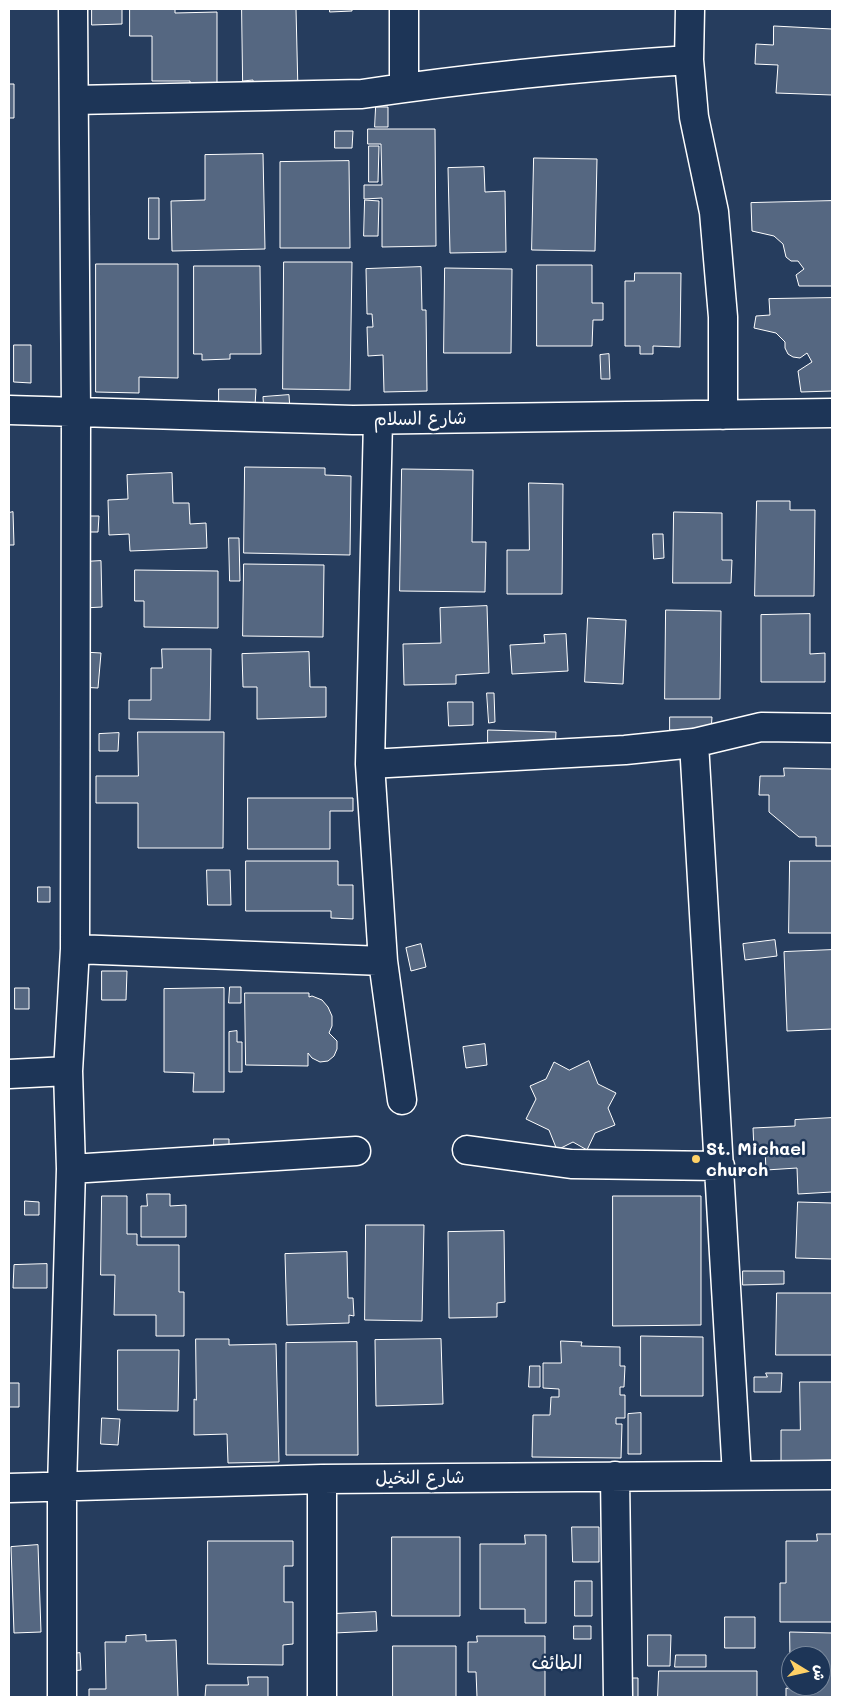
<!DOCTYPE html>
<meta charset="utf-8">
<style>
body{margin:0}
#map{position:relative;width:841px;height:1706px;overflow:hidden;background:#263d5e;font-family:Mali,"Playpen Sans Arabic",sans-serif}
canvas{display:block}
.frame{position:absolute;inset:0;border:10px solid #fff;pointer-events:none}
.north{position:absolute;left:781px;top:1646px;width:50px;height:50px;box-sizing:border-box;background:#1d3557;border:1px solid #77869a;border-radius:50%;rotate:99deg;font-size:14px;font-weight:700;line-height:20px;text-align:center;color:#fff}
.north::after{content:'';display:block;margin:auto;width:18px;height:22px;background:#ffd166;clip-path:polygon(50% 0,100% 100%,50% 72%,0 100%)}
</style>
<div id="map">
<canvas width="841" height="1706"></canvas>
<div class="frame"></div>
<div class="north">ش</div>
</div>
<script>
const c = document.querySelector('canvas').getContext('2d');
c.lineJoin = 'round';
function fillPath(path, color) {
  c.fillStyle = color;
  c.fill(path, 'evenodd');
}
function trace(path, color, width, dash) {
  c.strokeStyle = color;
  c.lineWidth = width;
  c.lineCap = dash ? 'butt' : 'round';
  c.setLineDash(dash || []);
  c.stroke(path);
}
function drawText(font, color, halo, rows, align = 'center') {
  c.font = font + ' Mali,"Playpen Sans Arabic",sans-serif';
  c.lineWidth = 5;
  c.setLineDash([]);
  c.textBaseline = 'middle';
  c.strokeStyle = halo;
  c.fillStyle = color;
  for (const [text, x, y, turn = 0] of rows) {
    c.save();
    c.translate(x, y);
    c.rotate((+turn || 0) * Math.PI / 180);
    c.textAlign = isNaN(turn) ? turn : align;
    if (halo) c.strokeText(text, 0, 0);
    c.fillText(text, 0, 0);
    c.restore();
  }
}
const building = new Path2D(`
 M 92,9 L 122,9 L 122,24 L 92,25 Z
 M 130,9 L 175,9 L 175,13 L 217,12 L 217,88 L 190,88 L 190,81 L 152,81 L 152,36 L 130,36 Z
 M 242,9 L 296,9 L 298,92 L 254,93 L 253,80 L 243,81 Z
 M 330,9 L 352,9 L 352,11 L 330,12 Z
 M 774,26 L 832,29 L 832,95 L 776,93 L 778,65 L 755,64 L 756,44 L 773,45 Z
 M 9,84 L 14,84 L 14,118 L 9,118 Z
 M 376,107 L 388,107 L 388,127 L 375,127 Z
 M 368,129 L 435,129 L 436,246 L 382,247 L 382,198 L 364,199 L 364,185 L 382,185 L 381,144 L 368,144 Z
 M 335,131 L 353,131 L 352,148 L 335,148 Z
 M 369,146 L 379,146 L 378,182 L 369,182 Z
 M 263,154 L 265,249 L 172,251 L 171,201 L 205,200 L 205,155 Z
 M 534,158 L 597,159 L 595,251 L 532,250 Z
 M 349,161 L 350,248 L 280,248 L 280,162 Z
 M 484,167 L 485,192 L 505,191 L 506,252 L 450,253 L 448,168 Z
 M 149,198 L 159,198 L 159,239 L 149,239 Z
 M 365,200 L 379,201 L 378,236 L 364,236 Z
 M 832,201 L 832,286 L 799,286 L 796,275 L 804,269 L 798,261 L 791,261 L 786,257 L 783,244 L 774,236 L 752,231 L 751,203 Z
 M 284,262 L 352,262 L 350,390 L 283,389 Z
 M 96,264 L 178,264 L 178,378 L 139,377 L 139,393 L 96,392 Z
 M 537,265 L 592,265 L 592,303 L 603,303 L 603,320 L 593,320 L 592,346 L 537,346 Z
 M 194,266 L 260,266 L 261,354 L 230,354 L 230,359 L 202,360 L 202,354 L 194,354 Z
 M 421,267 L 422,310 L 426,310 L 427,391 L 384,392 L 383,355 L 368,356 L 367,327 L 373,327 L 372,314 L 367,314 L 366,269 Z
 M 445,268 L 512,269 L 511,353 L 444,353 Z
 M 635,273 L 681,273 L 680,347 L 653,346 L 653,354 L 640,354 L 640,346 L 625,346 L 625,281 L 634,281 Z
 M 832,298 L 832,391 L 801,392 L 798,371 L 812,362 L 807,353 L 800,358 L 793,357 L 788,354 L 785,348 L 785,342 L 776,333 L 754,328 L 756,316 L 770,315 L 769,299 Z
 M 14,345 L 31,345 L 31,383 L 14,382 Z
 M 609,354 L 610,379 L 601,379 L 600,355 Z
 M 219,389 L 256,389 L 255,406 L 219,406 Z
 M 289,395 L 290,410 L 264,412 L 263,397 Z
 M 245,467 L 325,468 L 325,475 L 351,476 L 350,555 L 244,553 Z
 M 402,469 L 473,470 L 472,542 L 486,542 L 485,592 L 400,591 Z
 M 172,473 L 173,503 L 189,503 L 190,524 L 206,523 L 207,548 L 130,551 L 129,534 L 109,535 L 108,500 L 128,499 L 127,475 Z
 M 529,483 L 563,484 L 562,594 L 507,594 L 507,550 L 529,550 Z
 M 757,501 L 790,501 L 790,510 L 815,510 L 814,596 L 755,596 Z
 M 13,512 L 14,545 L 9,545 L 9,513 Z
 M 674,512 L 722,513 L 722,560 L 732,560 L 731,583 L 673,583 Z
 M 88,516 L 99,516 L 98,532 L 87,532 Z
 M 653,534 L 663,534 L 664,558 L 654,559 Z
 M 229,538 L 239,538 L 240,581 L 230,581 Z
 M 101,561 L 102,607 L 84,608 L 83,562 Z
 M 244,564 L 324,565 L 323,637 L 243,636 Z
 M 135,570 L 218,571 L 218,628 L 144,627 L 144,601 L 135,601 Z
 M 487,606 L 489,673 L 456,675 L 456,684 L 404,685 L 403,644 L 441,643 L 440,608 Z
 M 666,610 L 721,611 L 720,699 L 665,699 Z
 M 810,614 L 810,654 L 825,653 L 825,682 L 761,682 L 761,615 Z
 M 588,618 L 626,620 L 623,684 L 585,682 Z
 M 566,634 L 568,671 L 512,674 L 510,645 L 545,643 L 544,635 Z
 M 162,649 L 211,649 L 210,720 L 129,719 L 129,700 L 151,700 L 151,668 L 162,668 Z
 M 83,652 L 101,653 L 98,688 L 79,687 Z
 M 309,652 L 310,687 L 326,687 L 326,717 L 257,719 L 257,687 L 243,687 L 242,654 Z
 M 487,693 L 494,693 L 495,722 L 489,723 Z
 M 448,702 L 473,702 L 473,725 L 449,726 Z
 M 670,717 L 712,717 L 711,731 L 670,730 Z
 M 488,730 L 556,732 L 555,751 L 488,750 Z
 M 138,732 L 224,732 L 223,848 L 138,848 L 138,803 L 96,803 L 96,776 L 138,776 Z
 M 119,733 L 118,751 L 99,751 L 99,734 Z
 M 784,768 L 832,769 L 832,846 L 816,846 L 816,837 L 799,837 L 769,812 L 769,795 L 759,795 L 760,776 L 784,776 Z
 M 248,798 L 353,798 L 353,811 L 330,811 L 330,849 L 248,849 Z
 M 246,861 L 338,861 L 338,885 L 353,885 L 353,919 L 331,918 L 331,911 L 246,911 Z
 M 790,861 L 832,861 L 832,933 L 789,933 Z
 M 207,870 L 230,870 L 231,905 L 208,905 Z
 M 38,887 L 50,887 L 50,902 L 38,902 Z
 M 775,940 L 777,956 L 745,960 L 743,944 Z
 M 421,944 L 426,967 L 411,971 L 406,948 Z
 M 832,950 L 832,1029 L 787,1031 L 784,952 Z
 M 102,971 L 127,971 L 126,1000 L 102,1000 Z
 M 230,987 L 241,987 L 241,1003 L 229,1003 Z
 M 15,988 L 29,988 L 29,1009 L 15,1009 Z
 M 224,988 L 224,1092 L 193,1092 L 194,1073 L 164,1072 L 164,989 Z
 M 245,993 L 309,993 L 309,997 L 312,996 L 322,1000 L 328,1007 L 332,1016 L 332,1026 L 329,1033 L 337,1041 L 337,1049 L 334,1056 L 328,1061 L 320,1062 L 312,1058 L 308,1053 L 308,1066 L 246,1065 Z
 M 237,1031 L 237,1042 L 242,1042 L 242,1072 L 229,1072 L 229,1032 Z
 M 485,1044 L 487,1065 L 466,1068 L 463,1047 Z
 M 589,1061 L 598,1084 L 616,1093 L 608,1108 L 615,1125 L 595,1133 L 587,1150 L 573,1142 L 557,1150 L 549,1130 L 526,1119 L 536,1099 L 530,1086 L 546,1079 L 554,1062 L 569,1070 Z
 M 832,1118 L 832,1192 L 798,1194 L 797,1168 L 766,1170 L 765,1149 L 754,1150 L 753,1128 L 795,1126 L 795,1120 Z
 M 214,1139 L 229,1139 L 229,1155 L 214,1155 Z
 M 147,1194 L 170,1194 L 170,1206 L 186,1205 L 186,1237 L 141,1237 L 141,1206 L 147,1206 Z
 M 102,1196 L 127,1196 L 127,1234 L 137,1234 L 137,1245 L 179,1245 L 179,1292 L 184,1292 L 184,1336 L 156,1336 L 156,1315 L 114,1315 L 115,1275 L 101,1275 Z
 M 613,1196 L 701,1196 L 701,1325 L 613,1326 Z
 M 25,1201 L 39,1202 L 39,1215 L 25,1215 Z
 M 798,1202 L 832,1203 L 832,1259 L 796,1258 Z
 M 366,1225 L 424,1225 L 422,1321 L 365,1320 Z
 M 504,1231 L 505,1302 L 497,1303 L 497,1317 L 449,1318 L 448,1232 Z
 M 347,1252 L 348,1298 L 353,1298 L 354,1316 L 349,1315 L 349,1323 L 287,1325 L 285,1254 Z
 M 47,1264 L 47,1288 L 13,1288 L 14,1265 Z
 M 743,1271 L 784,1271 L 784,1284 L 743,1285 Z
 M 777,1293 L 832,1293 L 832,1355 L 776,1355 Z
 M 641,1336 L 703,1337 L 703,1396 L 641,1396 Z
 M 196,1339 L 229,1339 L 229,1345 L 276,1344 L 279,1462 L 228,1463 L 227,1434 L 194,1435 L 194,1399 L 196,1400 Z
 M 441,1339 L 443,1404 L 376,1406 L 375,1340 Z
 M 561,1341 L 582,1342 L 581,1346 L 620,1347 L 620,1366 L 625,1366 L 624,1387 L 620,1387 L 620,1395 L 625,1395 L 625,1418 L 616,1418 L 616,1424 L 622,1424 L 621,1458 L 532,1457 L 533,1415 L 550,1415 L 551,1397 L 559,1397 L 559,1389 L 543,1388 L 543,1363 L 561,1363 Z
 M 357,1342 L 358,1455 L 286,1455 L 286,1343 Z
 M 118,1350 L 179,1350 L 178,1411 L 118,1410 Z
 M 530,1366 L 540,1366 L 540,1387 L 529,1387 Z
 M 766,1373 L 782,1373 L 781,1392 L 754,1392 L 754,1377 L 767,1377 Z
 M 800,1382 L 832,1382 L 832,1460 L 781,1461 L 781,1430 L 800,1430 Z
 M 9,1383 L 19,1383 L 19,1407 L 9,1407 Z
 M 641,1413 L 641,1454 L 628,1454 L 628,1414 Z
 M 102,1418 L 120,1419 L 118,1445 L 101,1444 Z
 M 572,1527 L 599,1527 L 599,1562 L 573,1562 Z
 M 817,1534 L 832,1534 L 832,1622 L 780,1622 L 780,1583 L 786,1583 L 786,1541 L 817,1541 Z
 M 525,1535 L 546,1535 L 546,1623 L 525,1623 L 525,1609 L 480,1609 L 480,1544 L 525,1544 Z
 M 392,1537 L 460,1537 L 460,1616 L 392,1616 Z
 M 208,1541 L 293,1541 L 293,1566 L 284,1566 L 284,1602 L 293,1602 L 293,1644 L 283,1645 L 283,1665 L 208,1664 Z
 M 38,1545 L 41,1632 L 14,1633 L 11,1547 Z
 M 575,1581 L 592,1581 L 592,1616 L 575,1616 Z
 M 376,1612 L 377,1631 L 334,1633 L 333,1614 Z
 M 725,1617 L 755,1617 L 755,1648 L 725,1648 Z
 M 574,1626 L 591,1626 L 591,1639 L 574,1639 Z
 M 790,1632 L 832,1633 L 832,1697 L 786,1697 L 786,1688 L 790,1689 ZM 791,1656 L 821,1656 L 821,1686 L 791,1686 Z
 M 146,1635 L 146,1641 L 176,1640 L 178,1697 L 89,1697 L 89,1689 L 106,1689 L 105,1642 L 126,1642 L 126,1636 Z
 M 648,1635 L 671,1635 L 670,1666 L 648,1666 Z
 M 477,1636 L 545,1636 L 545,1697 L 477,1697 L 476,1672 L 468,1672 L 468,1642 L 477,1642 Z
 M 393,1646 L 456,1646 L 456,1697 L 393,1697 Z
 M 80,1653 L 81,1670 L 72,1671 L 72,1654 Z
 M 676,1655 L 706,1655 L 706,1667 L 675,1667 Z
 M 659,1671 L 757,1671 L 757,1697 L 658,1697 Z
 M 248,1677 L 268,1677 L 268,1697 L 205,1697 L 206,1685 L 248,1685 Z
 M 627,1678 L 638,1678 L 638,1697 L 627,1697 Z`);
const minor = new Path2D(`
 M 404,9 L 404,88
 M 690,9 L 689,60 L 694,117 L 714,212 L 723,317 L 723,415
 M 74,100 L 362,94 C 470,78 580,67 689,60
 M 9,410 L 353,420 L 832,413
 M 378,420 L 370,764 L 383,961 L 402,1100
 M 694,743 L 737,1475
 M 370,764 L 625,750 L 694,743 L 761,727 L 832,728
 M 75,949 L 383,961
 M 9,1074 L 68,1071
 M 467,1150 L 571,1164 L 720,1166
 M 71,1169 L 356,1151
 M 615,1476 L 618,1697
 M 322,1479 L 322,1697
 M 9,1488 L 322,1479 L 832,1475
 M 62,1697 L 62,1488 L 71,1169 L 68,1071 L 75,949 L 76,411 L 73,9`);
const markers = [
 [696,1159,5,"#ffd166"]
];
const streetNames = [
 ["شارع السلام",420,419,-1],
 ["شارع النخيل",420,1478,-1]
];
const poiNames = [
 ["St. Michael",706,1149],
 ["church",706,1170]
];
const neighbourhoodNames = [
 ["الطائف",557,1663]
];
fillPath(building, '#556781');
trace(building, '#fff', 1);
trace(minor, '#fff', 31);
trace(minor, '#1d3557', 28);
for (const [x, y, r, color] of markers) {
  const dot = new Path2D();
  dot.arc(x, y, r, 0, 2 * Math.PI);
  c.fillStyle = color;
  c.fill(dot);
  trace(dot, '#1d3557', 2);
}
drawText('18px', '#fff', '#1d3557', streetNames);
drawText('bold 18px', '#fff', '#1d3557', poiNames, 'left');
drawText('19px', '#fff', '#1d3557', neighbourhoodNames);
</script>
